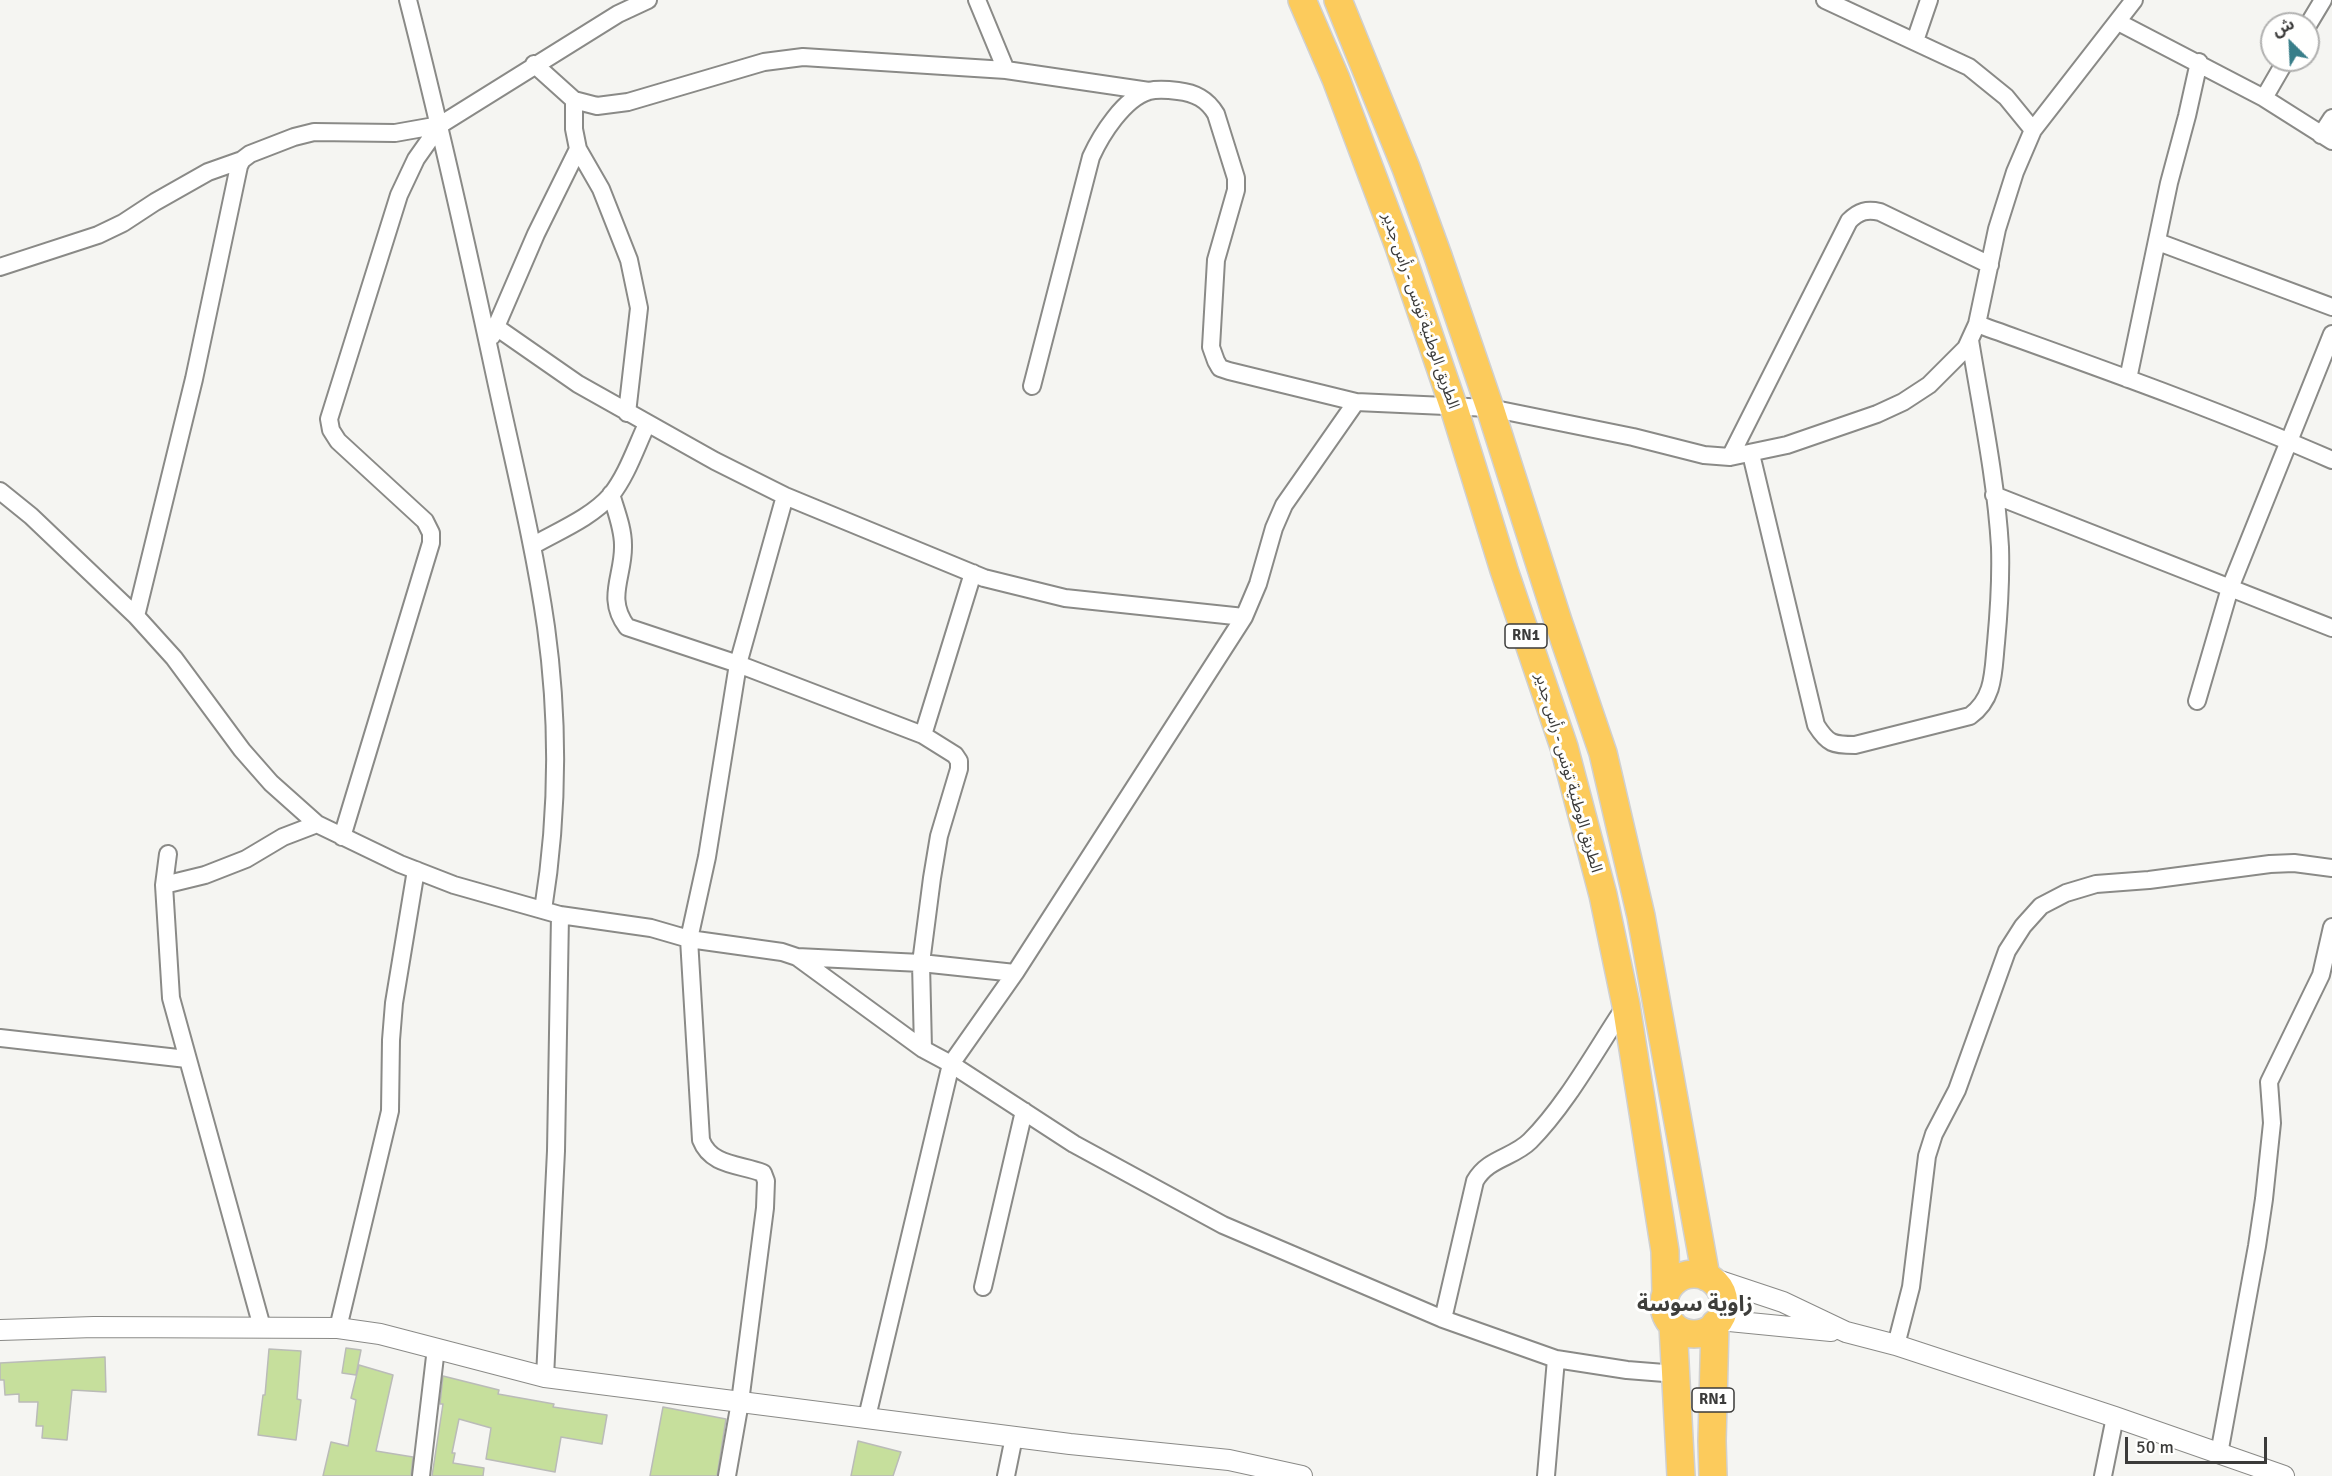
<!DOCTYPE html>
<meta charset="utf-8">
<style>
body{margin:0}
#map{position:relative;width:2332px;height:1476px;overflow:hidden;background:#f5f5f2;font-family:Signika,"Noto Sans Arabic",sans-serif}
canvas{display:block}
.north{position:absolute;left:2260px;top:12px;width:60px;height:60px;box-sizing:border-box;background:#fffffe;border:2px solid #b1b1b0;border-radius:50%;rotate:336deg;font-size:16px;font-weight:700;line-height:24px;text-align:center;color:#3b3b3a}
.north::after{content:'';display:block;margin:auto;width:21px;height:27px;background:#387e89;clip-path:polygon(50% 0,100% 100%,50% 72%,0 100%)}
.scale{position:absolute;left:2125px;top:1437px;width:142px;height:27px;box-sizing:border-box;border:3px solid #3b3b3a;border-top:0;padding-left:8px;font-size:18px;line-height:21px;white-space:nowrap;color:#3b3b3a;-webkit-text-stroke:4px #fffffe;paint-order:stroke}
</style>
<div id="map">
<canvas width="2332" height="1476"></canvas>
<div class="north">ش</div>
<div class="scale">50 m</div>
</div>
<script>
const c = document.querySelector('canvas').getContext('2d');
c.lineJoin = 'round';
function fillPath(path, color) {
  c.fillStyle = color;
  c.fill(path, 'evenodd');
}
function trace(path, color, width, dash) {
  c.strokeStyle = color;
  c.lineWidth = width;
  c.lineCap = dash ? 'butt' : 'round';
  c.setLineDash(dash || []);
  c.stroke(path);
}
function drawText(font, color, halo, rows, align = 'center') {
  c.font = font + ' Signika,"Noto Sans Arabic",sans-serif';
  c.lineWidth = 6;
  c.setLineDash([]);
  c.textBaseline = 'middle';
  c.strokeStyle = halo;
  c.fillStyle = color;
  for (const [text, x, y, turn = 0] of rows) {
    c.save();
    c.translate(x, y);
    c.rotate((+turn || 0) * Math.PI / 180);
    c.textAlign = isNaN(turn) ? turn : align;
    if (halo) c.strokeText(text, 0, 0);
    c.fillText(text, 0, 0);
    c.restore();
  }
}
const building = new Path2D(`
 M 346,1348 L 361,1350 L 356,1375 L 342,1373 Z
 M 269,1349 L 301,1351 L 297,1399 L 301,1400 L 296,1440 L 258,1435 L 263,1395 L 265,1395 Z
 M 105,1357 L 106,1392 L 72,1390 L 67,1440 L 42,1438 L 43,1426 L 36,1426 L 38,1402 L 19,1402 L 19,1394 L 5,1395 L 4,1380 L 0,1380 L 0,1363 Z
 M 359,1365 L 393,1375 L 376,1451 L 413,1457 L 411,1476 L 323,1476 L 331,1442 L 348,1446 L 356,1400 L 351,1398 Z
 M 443,1376 L 499,1390 L 498,1394 L 554,1404 L 553,1407 L 607,1415 L 602,1444 L 561,1437 L 555,1472 L 486,1459 L 491,1428 L 459,1419 L 452,1453 L 455,1453 L 453,1463 L 484,1468 L 483,1476 L 432,1476 L 443,1404 L 440,1404 Z
 M 663,1407 L 726,1419 L 717,1476 L 650,1476 Z
 M 858,1441 L 901,1452 L 893,1476 L 851,1476 Z`);
const minor = new Path2D(`
 M 408,0 C 440,125 468,250 495,376 C 513,460 534,543 546,627 C 559,721 558,817 543,910
 M 977,0 L 1006,70
 M 1825,0 L 1969,67 L 2006,97 L 2033,130
 M 2118,22 L 2264,98 L 2332,141
 M 2308,25 L 2323,0
 M 1915,41 L 1929,0
 M 534,64 L 574,100 L 597,106 L 628,102 L 764,62 L 803,57 L 1006,70 L 1149,91
 M 2264,98 L 2286,60
 M 574,100 L 574,129 L 578,149 L 601,189 L 629,260 L 639,308 L 627,413
 M 2321,135 L 2332,118
 M 2158,242 L 2332,307
 M 0,267 L 98,235 L 123,223 L 155,202 L 208,172 L 242,160
 M 1977,324 C 2096,367 2216,409 2332,460
 M 496,327 L 578,384 L 715,461 L 785,496 L 984,578 L 1065,598 L 1244,617
 M 492,336 L 536,234 L 578,149
 M 2128,379 L 2169,183 L 2187,116 L 2199,62
 M 1032,386 L 1091,157 C 1101,135 1124,98 1149,91 C 1157,89 1170,90 1178,91 C 1195,93 1207,99 1216,114 L 1236,178 L 1236,190 L 1216,260 L 1211,347 L 1216,361 L 1220,368 L 1229,371 L 1356,402 L 1490,408 L 1633,437 L 1704,455 L 1730,457 L 1787,445 L 1877,414 L 1903,402 L 1929,385 L 1966,348 L 1977,324 L 1997,229 L 2015,172 L 2033,130 L 2134,0
 M 1751,454 L 1816,725 C 1828,744 1833,745 1855,745 L 1970,716 C 1995,698 1993,671 1996,643 C 1999,611 2001,579 2000,547 C 1996,478 1981,408 1970,340
 M 1730,457 L 1849,221 C 1859,211 1867,209 1880,212 L 1990,265
 M 0,491 L 31,516 L 136,616 L 174,658 L 242,750 L 271,783 L 317,824 L 400,864 L 454,885 L 560,915 L 651,928 L 689,939 L 782,952 L 797,957 L 923,1049 L 951,1064 L 1074,1144 L 1223,1225 L 1443,1319 L 1556,1359 L 1627,1370 L 1677,1374
 M 611,494 C 616,511 623,528 623,545 C 624,576 605,598 627,627 L 738,664 L 923,735 L 955,755 L 959,761 L 959,769 L 939,836 L 932,878 L 921,963 L 923,1049
 M 1994,495 L 2332,628
 M 532,546 C 558,531 591,518 611,495 C 627,475 636,447 647,424
 M 136,616 L 194,379 L 239,166 L 242,160 L 250,154 L 294,137 L 314,132 L 395,133 L 440,125 L 618,14 L 648,0
 M 2197,701 L 2230,588 L 2332,334
 M 923,735 L 973,573
 M 342,837 L 431,543 L 431,533 L 425,521 L 338,441 L 331,430 L 329,419 L 399,195 L 416,159 L 440,125
 M 168,854 L 164,885 L 171,998 L 262,1327
 M 164,885 L 205,875 L 246,859 L 283,837 L 317,824
 M 797,957 L 921,963 L 1015,973
 M 0,1038 L 187,1059
 M 983,1287 L 1024,1111
 M 1443,1319 L 1475,1181 C 1488,1158 1513,1158 1530,1141 C 1567,1104 1597,1048 1626,1005
 M 338,1328 L 390,1111 L 391,1040 L 394,1003 L 416,870
 M 1896,1345 L 1911,1287 L 1927,1156 L 1934,1134 L 1957,1090 L 2007,951 L 2023,926 L 2041,906 L 2066,893 L 2096,884 L 2149,880 L 2270,864 L 2294,863 L 2332,868
 M 545,1377 L 556,1151 L 560,915
 M 867,1417 L 951,1064 L 1015,973 L 1244,617 L 1258,584 L 1274,528 L 1284,505 L 1356,402
 M 2219,1454 L 2257,1246 L 2264,1199 L 2272,1123 L 2269,1082 L 2321,975 L 2332,927
 M 421,1476 L 436,1348
 M 727,1476 L 740,1402 L 765,1208 L 766,1181 L 763,1173 C 739,1164 711,1166 701,1140 L 689,939 L 707,857 L 738,664 L 785,496
 M 1006,1476 L 1014,1437
 M 1546,1476 L 1556,1359
 M 2103,1476 L 2115,1417`);
const tertiary = new Path2D(`
 M 1708,1277 L 1783,1302 L 1846,1332 L 1896,1345 L 2115,1417 L 2284,1476
 M 1719,1320 L 1831,1331
 M 0,1330 L 94,1327 L 338,1328 L 380,1334 L 545,1377 L 1070,1444 L 1229,1460 L 1302,1476`);
const trunk = new Path2D(`
 M 1302,0 L 1336,79 L 1398,244 L 1454,408 L 1504,570 L 1564,747 L 1603,895 L 1626,1005 L 1665,1251 L 1666,1293
 M 1338,0 L 1406,168 L 1438,256 L 1490,408 L 1558,621 L 1603,753 L 1641,916 L 1706,1277
 M1664 1304a30 30 0 1 1 60 0a30 30 0 1 1-60 0Z
 M 1673,1325 L 1681,1476
 M 1713,1476 L 1712,1441 L 1715,1324`);
const shields = [
 [1526,636,42],
 [1713,1400,42]
];
const shieldNames = [
 ["RN1",1526,636],
 ["RN1",1713,1400]
];
const streetNames = [
 ["الطريق الوطنية تونس - رأس جدير",1420,311,71],
 ["الطريق الوطنية تونس - رأس جدير",1568,773,74]
];
const districtNames = [
 ["زاوية سوسة",1695,1305]
];
fillPath(building, '#c6df9c');
trace(building, '#babbb8', 1.5);
trace(minor, '#8a8a87', 20);
trace(tertiary, '#8a8a87', 22);
trace(trunk, '#d0d0d0', 30);
trace(minor, '#fff', 16);
trace(tertiary, '#fff', 20);
trace(trunk, '#fccb5c', 27);
for (const [x, y, w] of shields) {
  const box = new Path2D();
  box.roundRect(x - w / 2, y - 12, w, 24, 4.5);
  c.fillStyle = '#fffffe';
  c.fill(box);
  trace(box, '#3b3b3a', 1.5);
}
drawText('bold 15px', '#3b3b3a', null, shieldNames);
drawText('16px', '#3b3b3a', '#fffffe', streetNames);
drawText('bold 22px', '#3e3e3b', '#fffffe', districtNames);
</script>
